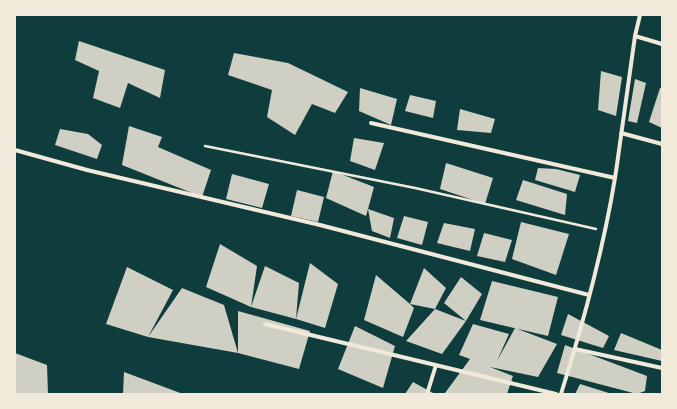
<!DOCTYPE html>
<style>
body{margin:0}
#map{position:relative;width:677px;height:409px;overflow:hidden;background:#0f3d3e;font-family:"Space Grotesk",sans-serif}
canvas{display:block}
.frame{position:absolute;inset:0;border:16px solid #f1e9da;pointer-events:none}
</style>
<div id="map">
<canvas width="677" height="409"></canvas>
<div class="frame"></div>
</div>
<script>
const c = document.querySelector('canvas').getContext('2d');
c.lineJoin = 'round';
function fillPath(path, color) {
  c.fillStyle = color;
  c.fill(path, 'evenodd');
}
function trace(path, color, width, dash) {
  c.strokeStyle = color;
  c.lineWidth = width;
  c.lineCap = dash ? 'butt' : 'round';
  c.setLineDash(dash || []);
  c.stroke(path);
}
const building = new Path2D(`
 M 79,41 L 165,70 L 160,98 L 128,83 L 120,108 L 93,98 L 99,71 L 75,60 Z
 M 234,53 L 288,63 L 348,92 L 335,113 L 312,104 L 295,135 L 267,117 L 272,90 L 228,75 Z
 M 601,71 L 622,77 L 616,116 L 598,110 Z
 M 635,79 L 646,83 L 637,123 L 628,121 Z
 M 360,88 L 397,99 L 391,125 L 359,111 Z
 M 660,88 L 662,88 L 662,128 L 649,122 Z
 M 410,95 L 436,101 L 433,118 L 405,111 Z
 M 460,109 L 495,119 L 491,133 L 457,130 Z
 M 129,126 L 162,137 L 158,147 L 211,170 L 202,197 L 122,165 Z
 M 60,129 L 88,134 L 102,145 L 97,159 L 55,145 Z
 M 354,138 L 384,143 L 375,170 L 350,161 Z
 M 446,163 L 493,178 L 485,204 L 440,189 Z
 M 538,168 L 556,169 L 580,175 L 575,192 L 535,180 Z
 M 333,171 L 374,187 L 368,209 L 394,218 L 390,238 L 372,231 L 368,209 L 366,216 L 326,198 Z
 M 232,174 L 269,184 L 262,208 L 226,199 Z
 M 523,180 L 567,194 L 565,215 L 516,200 Z
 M 297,190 L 324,197 L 318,222 L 291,216 Z
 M 404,216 L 428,222 L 422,245 L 397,238 Z
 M 521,222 L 569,234 L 556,275 L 512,259 Z
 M 444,223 L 475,229 L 470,251 L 437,243 Z
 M 484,233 L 512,240 L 505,262 L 477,256 Z
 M 220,244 L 257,266 L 251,307 L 206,287 Z
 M 310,263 L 338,284 L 325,328 L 296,319 Z
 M 265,266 L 299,283 L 296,319 L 251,307 Z
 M 127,267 L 173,290 L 148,337 L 106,324 Z
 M 424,268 L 446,288 L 435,309 L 466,321 L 444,303 L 461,277 L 482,294 L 466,321 L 442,354 L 406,341 L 435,309 L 410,304 L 414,308 L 403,337 L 364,320 L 376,275 L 410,304 Z
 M 492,281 L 558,297 L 548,336 L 480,320 Z
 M 182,288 L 224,305 L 238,353 L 238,311 L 310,331 L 299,369 L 238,353 L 148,337 Z
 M 568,314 L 609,336 L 603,348 L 561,335 Z
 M 473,324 L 509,334 L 497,361 L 515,328 L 557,344 L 538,377 L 490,367 L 513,376 L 507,394 L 445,393 L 470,359 L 459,355 Z
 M 355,326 L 395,346 L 383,388 L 338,369 Z
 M 621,333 L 662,350 L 662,361 L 614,350 Z
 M 565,345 L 647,376 L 645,391 L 637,394 L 557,373 Z
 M 15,353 L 47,365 L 48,394 L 15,393 Z
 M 124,372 L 183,394 L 123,394 Z
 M 413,382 L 435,394 L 405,394 Z
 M 580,384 L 612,394 L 575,394 Z`);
const path = new Path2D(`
 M 205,146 L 415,188 L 596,229`);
const minor = new Path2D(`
 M 635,36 L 662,44
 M 371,123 L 615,178
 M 621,133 L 662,144
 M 15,150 L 87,170 L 320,225 L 589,295
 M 265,324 L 556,394
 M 575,349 L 662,368
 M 427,394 L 436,365
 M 561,394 C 583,324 603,251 615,178 C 622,131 628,84 635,36 L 640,15`);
fillPath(building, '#cfcfc3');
trace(path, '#f1e9da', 2.5);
trace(minor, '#f1e9da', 4);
</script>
